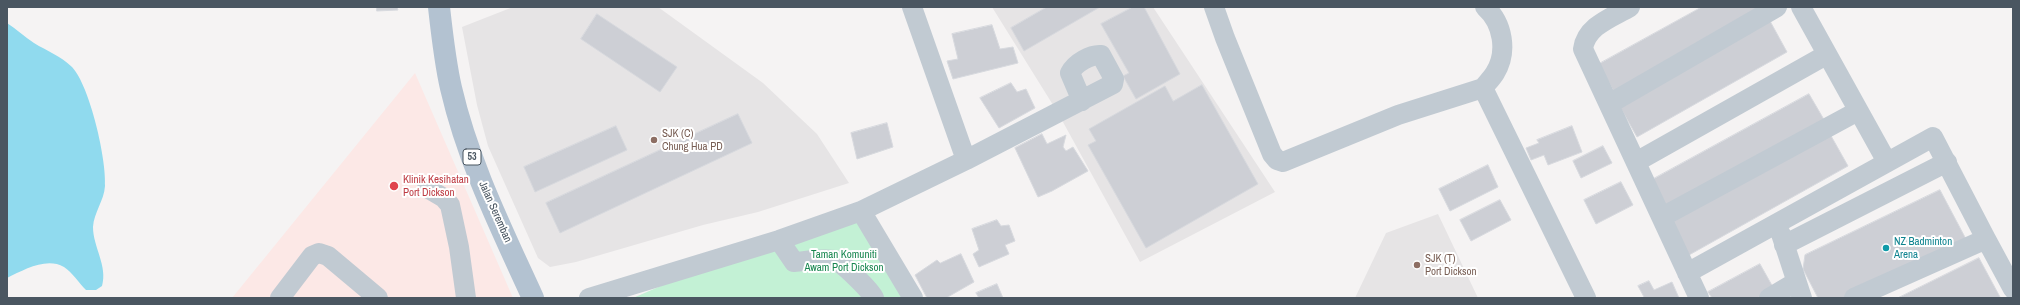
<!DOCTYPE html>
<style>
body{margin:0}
#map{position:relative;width:2020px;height:305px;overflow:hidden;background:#f5f3f3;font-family:"Archivo Narrow",sans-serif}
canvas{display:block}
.frame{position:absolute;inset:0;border:8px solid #4a5661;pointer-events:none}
</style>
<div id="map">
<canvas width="2020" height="305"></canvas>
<div class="frame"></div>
</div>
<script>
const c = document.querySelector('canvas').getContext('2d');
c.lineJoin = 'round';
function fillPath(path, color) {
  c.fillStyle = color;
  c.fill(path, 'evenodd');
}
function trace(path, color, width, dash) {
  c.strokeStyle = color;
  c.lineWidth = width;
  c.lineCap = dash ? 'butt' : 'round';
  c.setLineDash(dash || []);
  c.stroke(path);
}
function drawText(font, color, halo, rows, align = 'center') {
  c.font = font + ' "Archivo Narrow",sans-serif';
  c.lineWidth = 4;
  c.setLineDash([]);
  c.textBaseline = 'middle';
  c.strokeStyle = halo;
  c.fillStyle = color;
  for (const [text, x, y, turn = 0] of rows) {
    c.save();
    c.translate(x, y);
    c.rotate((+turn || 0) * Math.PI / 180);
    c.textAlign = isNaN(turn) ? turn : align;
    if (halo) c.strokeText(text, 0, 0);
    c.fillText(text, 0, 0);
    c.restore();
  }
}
const education = new Path2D(`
 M 513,7 L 658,7 L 763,83 L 817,134 L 849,183 L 758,212 L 703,225 L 576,262 L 550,267 L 538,258 L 488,146 L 477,105 L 462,27 Z
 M 992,7 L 1153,7 L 1275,192 L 1140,262 L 1058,113 Z
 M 1438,214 L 1478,298 L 1355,298 L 1386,233 Z`);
const medical = new Path2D(`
 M 415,73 L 513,298 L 232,298 Z`);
const green = new Path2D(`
 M 859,217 L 917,298 L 633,298 L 663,285 Z`);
const water = new Path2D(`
 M 7,23 C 16,29 25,37 34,43 C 47,51 61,56 72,67 C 90,86 107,161 105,186 C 104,201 94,212 93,227 C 93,247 108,266 102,286 L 96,290 L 86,290 C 79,283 72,272 64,267 C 46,257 24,270 7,278 Z`);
const building = new Path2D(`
 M 377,7 L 397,7 L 398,10 L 377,11 Z
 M 1047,7 L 1100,7 L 1024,51 L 1011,28 Z
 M 1133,7 L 1144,7 L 1180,74 L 1136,99 L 1123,76 L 1129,73 L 1101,24 Z
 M 1702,7 L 1762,7 L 1614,92 L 1599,64 Z
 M 597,14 L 677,67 L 660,92 L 581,39 Z
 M 1770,21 L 1787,52 L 1637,137 L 1619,105 Z
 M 992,25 L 1000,49 L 1013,47 L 1018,63 L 953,79 L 947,61 L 958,59 L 952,34 Z
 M 1011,83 L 1017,92 L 1026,89 L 1035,108 L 999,128 L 980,98 Z
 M 1202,85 L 1258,184 L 1146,248 L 1088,145 L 1096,141 L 1089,129 L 1165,86 L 1173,101 Z
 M 1809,94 L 1826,123 L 1664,211 L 1648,182 Z
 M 738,114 L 752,143 L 560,233 L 546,203 Z
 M 887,123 L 893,147 L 857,159 L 851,133 Z
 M 616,126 L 627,150 L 535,192 L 524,167 Z
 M 1572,126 L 1582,152 L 1548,165 L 1544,155 L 1531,160 L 1526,148 L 1539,143 L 1537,140 Z
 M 1042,134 L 1047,144 L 1066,135 L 1063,147 L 1066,151 L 1073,147 L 1088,171 L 1052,191 L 1038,197 L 1015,148 Z
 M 1830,134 L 1848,166 L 1689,255 L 1671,222 Z
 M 1603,146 L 1612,163 L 1581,178 L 1573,161 Z
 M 1488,165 L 1498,187 L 1450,211 L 1439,189 Z
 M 1621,182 L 1633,205 L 1596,224 L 1584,200 Z
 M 1940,190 L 1967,241 L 1849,298 L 1818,298 L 1803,269 L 1805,255 Z
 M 1500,200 L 1511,220 L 1471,241 L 1460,220 Z
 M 997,220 L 1001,226 L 1009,225 L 1015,241 L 1005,245 L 1009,254 L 979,267 L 973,254 L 979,250 L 972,229 Z
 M 961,254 L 974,282 L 946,298 L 927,298 L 915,275 L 937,260 L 940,263 Z
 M 1979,258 L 2000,297 L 1998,298 L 1898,298 Z
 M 1760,264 L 1774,289 L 1757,298 L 1712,298 L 1708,292 Z
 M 1649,281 L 1654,290 L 1672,282 L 1679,298 L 1642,298 L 1644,297 L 1638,286 Z
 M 997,284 L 1003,298 L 979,298 L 976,293 Z`);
const minor = new Path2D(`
 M 912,7 L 966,160
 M 1214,7 L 1225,38 L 1272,154 L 1277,160 L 1283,162 L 1398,115 L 1483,88 L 1586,298
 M 1630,7 C 1611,18 1586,26 1583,49 L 1699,298
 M 1801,7 L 1887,162
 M 1483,88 C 1487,83 1492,78 1495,73 C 1508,52 1503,23 1485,7
 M 1609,104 L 1777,7
 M 1636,162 L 1826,55
 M 427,188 L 444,198 L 450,205 L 459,247 L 466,298
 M 861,211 L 913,298
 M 1662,217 L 1858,111
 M 1781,234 L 1802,298
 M 779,240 L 794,262 C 807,261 821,258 834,260 C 842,262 870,290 874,298
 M 1784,245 L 1947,162
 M 1687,273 L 1933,137 L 1986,239
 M 280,298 L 312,256 L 319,253 L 328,256 L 378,298
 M 589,298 L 779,240 L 861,211 L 966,160 L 1113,84 L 1114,79 L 1101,55 C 1091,54 1075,63 1070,73 L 1082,101
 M 1769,298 L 1796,282
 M 1854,298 L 1986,239 L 2013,289`);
const major = new Path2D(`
 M 439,7 C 442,34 445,62 451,88 C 468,162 502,230 533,298`);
const markers = [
 [654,140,4,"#8d6e63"],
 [394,186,5,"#e0444e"],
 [1886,248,4,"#0f9aa8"],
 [1417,265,4,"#8d6e63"]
];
const shields = [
 [472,157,18]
];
const shieldNames = [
 ["53",472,157]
];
const educationNames = [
 ["SJK (C)",662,134],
 ["Chung Hua PD",662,147],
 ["SJK (T)",1425,259],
 ["Port Dickson",1425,272]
];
const healthNames = [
 ["Klinik Kesihatan",403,180],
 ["Port Dickson",403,193]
];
const streetNames = [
 ["Jalan Seremban",495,212,66]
];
const cultureNames = [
 ["NZ Badminton",1894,242],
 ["Arena",1894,255]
];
const parkNames = [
 ["Taman Komuniti",844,255],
 ["Awam Port Dickson",844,268]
];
fillPath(education, '#e6e4e5');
fillPath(medical, '#fce8e6');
fillPath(green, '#c3f1d5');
fillPath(water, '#90daee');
fillPath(building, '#cdcfd5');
trace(building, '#d7d9de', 1);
trace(minor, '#c1cad2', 20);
trace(major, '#b3c2d1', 22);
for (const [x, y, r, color] of markers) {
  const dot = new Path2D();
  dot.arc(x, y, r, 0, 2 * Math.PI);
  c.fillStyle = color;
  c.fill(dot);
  trace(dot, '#fff', 1.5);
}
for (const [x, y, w] of shields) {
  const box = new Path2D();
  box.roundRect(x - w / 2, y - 8, w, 16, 3);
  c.fillStyle = '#fff';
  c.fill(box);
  trace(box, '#4a5661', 1);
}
drawText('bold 10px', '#4a5661', null, shieldNames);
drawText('11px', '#785e54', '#fff', educationNames, 'left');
drawText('11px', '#be3a42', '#fff', healthNames, 'left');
drawText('11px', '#4a5661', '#fff', streetNames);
drawText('11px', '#0d838f', '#fff', cultureNames, 'left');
drawText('11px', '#17864f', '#fff', parkNames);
</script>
